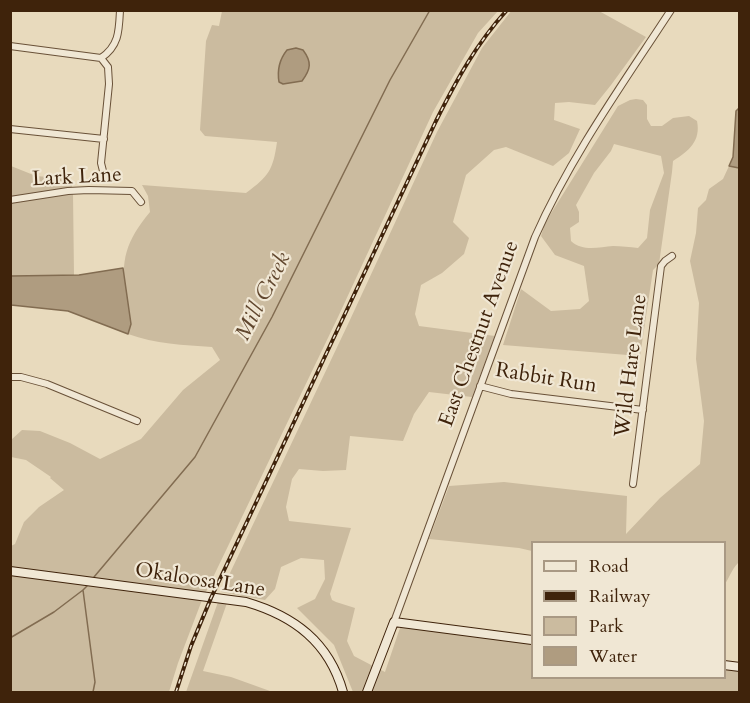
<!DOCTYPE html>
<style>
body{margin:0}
#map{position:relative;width:750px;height:703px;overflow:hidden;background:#e8dabd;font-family:Cardo,serif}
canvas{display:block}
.frame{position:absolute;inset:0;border:12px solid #3f230b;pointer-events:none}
.legend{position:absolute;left:531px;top:541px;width:195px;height:138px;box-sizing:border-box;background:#f0e7d4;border:2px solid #a99984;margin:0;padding:8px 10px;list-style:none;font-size:18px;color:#3f230b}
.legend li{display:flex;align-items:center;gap:12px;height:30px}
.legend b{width:30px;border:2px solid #a99984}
</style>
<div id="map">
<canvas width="750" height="703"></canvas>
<div class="frame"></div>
<ul class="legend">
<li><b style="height:8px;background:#f0e7d4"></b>Road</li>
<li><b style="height:8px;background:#3f230b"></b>Railway</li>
<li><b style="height:16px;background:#cbbb9f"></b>Park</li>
<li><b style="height:16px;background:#af9c80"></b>Water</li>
</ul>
</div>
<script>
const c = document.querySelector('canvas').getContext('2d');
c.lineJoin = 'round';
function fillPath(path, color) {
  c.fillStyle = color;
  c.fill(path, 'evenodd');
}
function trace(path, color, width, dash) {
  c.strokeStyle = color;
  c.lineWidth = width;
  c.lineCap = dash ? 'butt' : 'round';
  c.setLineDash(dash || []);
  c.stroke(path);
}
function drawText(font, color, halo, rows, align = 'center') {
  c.font = font + ' Cardo,serif';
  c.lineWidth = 4.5;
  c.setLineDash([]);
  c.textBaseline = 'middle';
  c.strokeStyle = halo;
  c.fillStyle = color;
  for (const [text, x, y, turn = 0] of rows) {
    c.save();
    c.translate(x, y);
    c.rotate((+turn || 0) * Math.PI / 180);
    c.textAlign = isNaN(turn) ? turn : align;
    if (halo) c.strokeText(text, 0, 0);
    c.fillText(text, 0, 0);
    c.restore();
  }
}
const green = new Path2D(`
 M 512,10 L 599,11 L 646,37 L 611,85 L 595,105 L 569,102 L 555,103 L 554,120 L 580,129 L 569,153 L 553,166 L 506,147 L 494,150 L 466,175 L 453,222 L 469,238 L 464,254 L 442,273 L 421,285 L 415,314 L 419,326 L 495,336 L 472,397 L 429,392 L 414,414 L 403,441 L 350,436 L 346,470 L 323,471 L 299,469 L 292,479 L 286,507 L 289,521 L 351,528 L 330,594 L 332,600 L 336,602 L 355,608 L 347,641 L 354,656 L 373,666 L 363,692 L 353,692 L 334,645 L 297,608 L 315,599 L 325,579 L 324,560 L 301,558 L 281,567 L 275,589 L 265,600 L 221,592 L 349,322 L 437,132 L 482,48 Z
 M 222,11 L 498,11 L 478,33 L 433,112 L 338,317 L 205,594 L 11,568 L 11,546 L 15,544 L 24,522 L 39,507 L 64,490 L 50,478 L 51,477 L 26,460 L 11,457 L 11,440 L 22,430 L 40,431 L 70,443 L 100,459 L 141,439 L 183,390 L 220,360 L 212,347 C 184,345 155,344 128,334 C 131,322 128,310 126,298 C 120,260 126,241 150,212 L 148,196 L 142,185 L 246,193 C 269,176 273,170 277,142 L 205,136 L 200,130 L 206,41 L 212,25 L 219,26 ZM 281,57 L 302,81 L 283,84 Z
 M 636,99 L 643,100 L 647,105 L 647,119 L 651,126 L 662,126 L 673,118 L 689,116 L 697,121 C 701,141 689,151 673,161 L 672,172 L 659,264 L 653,270 L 640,356 L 503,345 L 521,289 L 551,311 L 580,309 L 589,301 L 584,266 L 555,255 L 541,236 L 545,223 L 618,106 L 630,100 ZM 614,144 L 661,156 L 664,173 L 650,210 L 647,238 L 638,248 C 630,247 621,246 613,246 C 599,247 583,252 571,241 L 570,228 L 579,222 L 579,212 L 576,205 L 594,173 L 611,151 Z
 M 11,166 L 36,176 L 72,179 L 72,188 L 11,197 Z
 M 729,166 L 739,168 L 740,561 C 733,567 730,576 725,584 L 724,542 L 532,542 L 532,551 L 519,548 L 429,539 L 449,486 L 504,482 L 627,496 L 626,534 L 660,498 L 700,464 L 704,421 L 696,359 L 699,303 L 690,261 L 696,233 L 698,208 L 706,200 L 709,189 L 723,179 Z
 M 73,194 L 74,275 L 11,276 L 11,202 Z
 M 11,574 L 202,600 L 178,663 L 169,692 L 11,692 Z
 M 218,602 L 227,603 L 203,671 L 231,677 L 270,691 L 270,692 L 186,692 Z
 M 401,625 L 532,643 L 532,678 L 724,678 L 725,668 L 739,670 L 739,692 L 370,692 L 379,669 L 385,672 Z`);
const water = new Path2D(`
 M 296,48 L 303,50 C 312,62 311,69 302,81 L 283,84 L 279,82 C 277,70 279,60 287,50 Z
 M 739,108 L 739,168 L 729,166 L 733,157 L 736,111 Z
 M 123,268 L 131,324 L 128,334 L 68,311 L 11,305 L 11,276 L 79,275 Z`);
const stream = new Path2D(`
 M 94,577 L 195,457 L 272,317 L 390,80 L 430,10
 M 83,590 L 95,682 L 93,692
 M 10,638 L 54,612 L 83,590 L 87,586`);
const street = new Path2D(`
 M 10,46 L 101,58
 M 101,58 L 108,67 L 109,84 L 101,163 L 103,171
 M 101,58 C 119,46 119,31 120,10
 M 10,129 L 104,139
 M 10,200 L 68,191 L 89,190 L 132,191 L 141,202
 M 10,377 L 21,377 L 47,384 L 137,421
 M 480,386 L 511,394 L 643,410
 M 633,484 L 661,266 L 665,261 L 672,256
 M 394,622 L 535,237 C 571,156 622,85 671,10`);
const secondary = new Path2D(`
 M 10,571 L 246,602 C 294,616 329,642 343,692
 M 724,665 L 740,667
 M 367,692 L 394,622 L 532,640`);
const rail = new Path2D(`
 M 176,692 L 191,646 L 211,598 L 436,121 C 456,81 476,44 507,10`);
const streetNames = [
 ["Lark Lane",77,178,-3],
 ["East Chestnut Avenue",480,334,-70],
 ["Wild Hare Lane",632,366,-83],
 ["Rabbit Run",546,379,9],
 ["Okaloosa Lane",200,581,9]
];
const waterNames = [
 ["Mill Creek",264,297,-63]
];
fillPath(green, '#cbbb9f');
fillPath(water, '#af9c80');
trace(water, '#826c51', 1.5);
trace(stream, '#826c51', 1.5);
trace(street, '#695138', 8);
trace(secondary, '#3f230b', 10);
trace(street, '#f0e7d4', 6);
trace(secondary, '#f0e7d4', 8);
trace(rail, '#3f230b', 4);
trace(rail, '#f0e7d4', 1.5, [4.5]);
drawText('21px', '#3f230b', '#f0e7d4', streetNames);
drawText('italic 22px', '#61472e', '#f0e7d4', waterNames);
</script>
